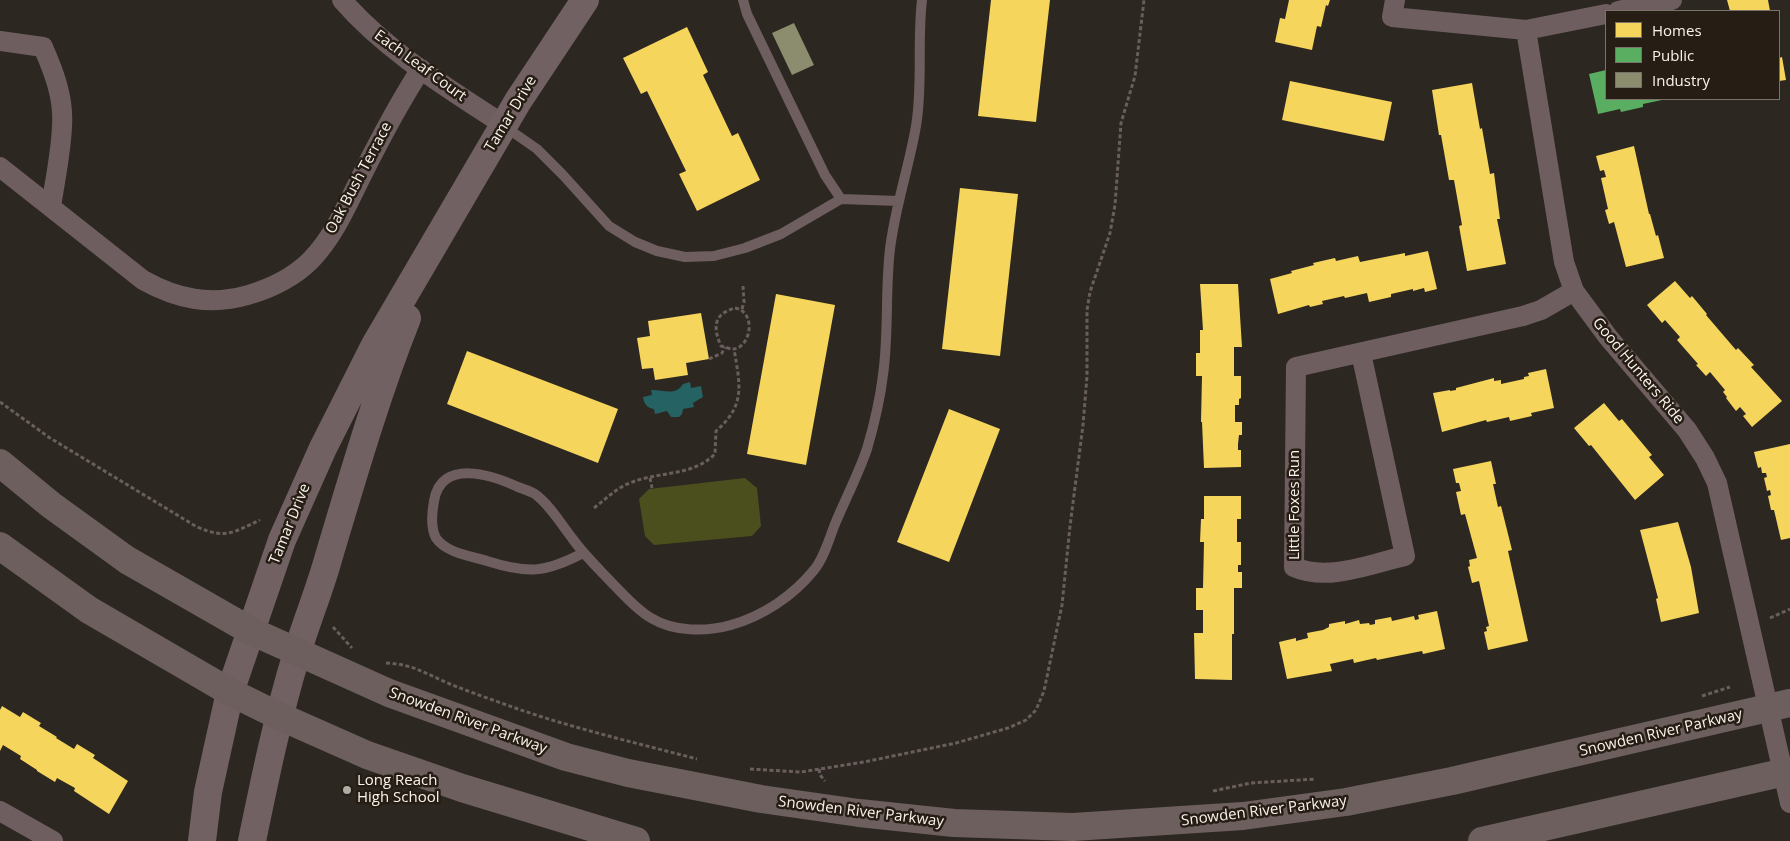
<!DOCTYPE html>
<style>
body{margin:0}
#map{position:relative;width:1790px;height:841px;overflow:hidden;background:#2c2721;font-family:"Open Sans",sans-serif}
canvas{display:block}
.legend{position:absolute;left:1605px;top:10px;width:175px;height:90px;box-sizing:border-box;background:#261e14;border:1px solid #7a736a;margin:0;padding:6px 9px;list-style:none;font-size:15px;color:#f9f3ec}
.legend li{display:flex;align-items:center;gap:10px;height:25px}
.legend b{width:25px;border:1px solid #7a736a}
</style>
<div id="map">
<canvas width="1790" height="841"></canvas>
<ul class="legend">
<li><b style="height:14px;background:#f6d55c"></b>Homes</li>
<li><b style="height:14px;background:#5aae61"></b>Public</li>
<li><b style="height:14px;background:#8c8c6e"></b>Industry</li>
</ul>
</div>
<script>
const c = document.querySelector('canvas').getContext('2d');
c.lineJoin = 'round';
function fillPath(path, color) {
  c.fillStyle = color;
  c.fill(path, 'evenodd');
}
function trace(path, color, width, dash) {
  c.strokeStyle = color;
  c.lineWidth = width;
  c.lineCap = dash ? 'butt' : 'round';
  c.setLineDash(dash || []);
  c.stroke(path);
}
function drawText(font, color, halo, rows, align = 'center') {
  c.font = font + ' "Open Sans",sans-serif';
  c.lineWidth = 5;
  c.setLineDash([]);
  c.textBaseline = 'middle';
  c.strokeStyle = halo;
  c.fillStyle = color;
  for (const [text, x, y, turn = 0] of rows) {
    c.save();
    c.translate(x, y);
    c.rotate((+turn || 0) * Math.PI / 180);
    c.textAlign = isNaN(turn) ? turn : align;
    if (halo) c.strokeText(text, 0, 0);
    c.fillText(text, 0, 0);
    c.restore();
  }
}
const green = new Path2D(`
 M 745,478 L 757,488 L 761,526 L 752,536 L 654,545 L 645,536 L 639,499 L 649,489 Z`);
const water = new Path2D(`
 M 690,382 L 691,388 L 701,386 L 703,397 L 693,403 L 694,407 L 683,409 L 682,414 L 679,417 L 671,417 L 667,411 L 655,414 L 654,409 C 647,408 644,404 643,397 L 652,395 L 651,390 C 662,389 675,397 683,384 Z`);
const homes = new Path2D(`
 M 991,0 L 1050,0 L 1036,122 L 978,116 Z
 M 1289,0 L 1330,0 L 1328,6 L 1326,5 L 1321,27 L 1317,26 L 1312,50 L 1275,42 L 1280,18 L 1285,19 Z
 M 1727,0 L 1768,0 L 1770,11 L 1730,11 Z
 M 687,27 L 708,72 L 703,75 L 732,136 L 738,133 L 760,180 L 697,211 L 679,174 L 686,171 L 647,91 L 641,94 L 623,58 Z
 M 1782,57 L 1786,80 L 1779,81 L 1779,58 Z
 M 1290,81 L 1392,102 L 1384,141 L 1282,120 Z
 M 1472,83 L 1480,129 L 1482,128 L 1490,174 L 1494,173 L 1500,219 L 1497,219 L 1506,264 L 1467,271 L 1459,226 L 1462,225 L 1454,180 L 1449,180 L 1441,135 L 1439,135 L 1432,90 Z
 M 1634,146 L 1649,214 L 1650,214 L 1656,236 L 1658,235 L 1664,258 L 1626,267 L 1614,222 L 1609,224 L 1605,210 L 1608,209 L 1601,178 L 1606,177 L 1604,170 L 1600,171 L 1596,156 Z
 M 960,188 L 1018,194 L 1000,356 L 942,349 Z
 M 1428,251 L 1437,289 L 1425,292 L 1424,288 L 1413,291 L 1413,289 L 1391,294 L 1391,297 L 1369,302 L 1367,293 L 1345,298 L 1344,296 L 1322,301 L 1323,304 L 1310,307 L 1309,305 L 1278,314 L 1270,279 L 1292,273 L 1291,271 L 1314,265 L 1313,263 L 1335,258 L 1336,261 L 1358,256 L 1360,262 L 1405,253 L 1405,256 Z
 M 1675,281 L 1690,298 L 1692,296 L 1707,314 L 1706,315 L 1736,350 L 1738,348 L 1754,365 L 1751,367 L 1782,401 L 1752,427 L 1743,416 L 1746,414 L 1740,407 L 1736,411 L 1726,398 L 1727,397 L 1723,392 L 1725,390 L 1710,372 L 1706,376 L 1696,365 L 1698,364 L 1677,340 L 1680,337 L 1665,320 L 1662,323 L 1647,305 Z
 M 1200,284 L 1238,284 L 1242,347 L 1234,347 L 1234,376 L 1241,376 L 1241,398 L 1239,399 L 1239,405 L 1235,405 L 1235,422 L 1242,422 L 1242,435 L 1239,435 L 1238,444 L 1238,450 L 1241,450 L 1241,467 L 1204,468 L 1202,422 L 1201,422 L 1202,376 L 1196,376 L 1196,353 L 1200,353 L 1200,330 L 1203,330 Z
 M 776,294 L 835,305 L 806,465 L 747,454 Z
 M 701,313 L 709,359 L 686,363 L 688,375 L 655,380 L 653,368 L 642,369 L 637,338 L 650,336 L 648,321 Z
 M 467,351 L 618,409 L 598,463 L 447,404 Z
 M 1546,369 L 1554,408 L 1531,413 L 1532,416 L 1510,421 L 1509,417 L 1487,422 L 1486,420 L 1442,432 L 1433,393 L 1450,390 L 1450,391 L 1456,390 L 1456,388 L 1494,378 L 1494,381 L 1501,380 L 1501,384 L 1524,379 L 1524,377 L 1529,376 L 1528,373 Z
 M 1604,403 L 1619,421 L 1622,419 L 1652,455 L 1649,457 L 1664,475 L 1635,500 L 1591,445 L 1589,446 L 1574,428 Z
 M 949,409 L 1000,429 L 949,562 L 897,542 Z
 M 1790,444 L 1790,538 L 1781,540 L 1774,510 L 1771,510 L 1768,496 L 1771,495 L 1770,490 L 1767,491 L 1764,478 L 1767,477 L 1766,473 L 1762,473 L 1761,467 L 1758,468 L 1754,452 Z
 M 1491,461 L 1496,484 L 1493,484 L 1498,507 L 1501,506 L 1512,550 L 1508,551 L 1528,641 L 1488,650 L 1484,632 L 1487,631 L 1486,627 L 1489,626 L 1479,581 L 1472,583 L 1468,567 L 1470,566 L 1469,560 L 1477,558 L 1465,514 L 1461,515 L 1456,492 L 1461,491 L 1459,483 L 1456,483 L 1453,469 Z
 M 1204,496 L 1241,496 L 1241,519 L 1237,519 L 1237,542 L 1241,542 L 1241,565 L 1238,565 L 1238,572 L 1242,572 L 1242,588 L 1234,588 L 1234,634 L 1232,634 L 1232,680 L 1195,679 L 1194,633 L 1203,633 L 1203,610 L 1196,610 L 1196,588 L 1203,588 L 1204,542 L 1200,542 L 1201,519 L 1204,519 Z
 M 1678,522 L 1691,567 L 1699,613 L 1661,622 L 1656,599 L 1658,598 L 1640,530 Z
 M 1437,611 L 1445,649 L 1423,654 L 1422,651 L 1377,660 L 1376,658 L 1354,663 L 1353,659 L 1330,664 L 1332,671 L 1287,679 L 1279,642 L 1296,638 L 1296,641 L 1308,638 L 1307,633 L 1323,630 L 1329,627 L 1329,624 L 1345,621 L 1345,624 L 1359,620 L 1360,624 L 1369,623 L 1370,625 L 1375,624 L 1375,620 L 1391,617 L 1392,621 L 1414,616 L 1415,620 L 1419,619 L 1418,615 Z
 M 2,706 L 20,717 L 23,712 L 41,723 L 39,726 L 57,737 L 56,738 L 74,749 L 77,744 L 95,755 L 93,758 L 128,781 L 109,814 L 74,791 L 75,788 L 57,778 L 55,782 L 37,771 L 37,770 L 20,759 L 21,756 L 3,745 L 0,751 L 0,710 Z`);
const public = new Path2D(`
 M 1606,70 L 1606,99 L 1662,100 L 1643,104 L 1643,107 L 1621,112 L 1620,109 L 1598,114 L 1589,74 Z`);
const industry = new Path2D(`
 M 794,23 L 814,65 L 792,75 L 772,33 Z`);
const path = new Path2D(`
 M 735,308 C 757,312 751,348 733,349 C 730,349 725,347 721,346 C 713,328 713,314 735,308 Z
 M 742,309 L 744,302 L 743,286
 M 709,359 L 722,353 L 725,347
 M 0,402 L 50,438 L 197,527 C 226,539 232,533 260,520
 M 650,478 L 652,488
 M 594,508 C 606,499 616,488 630,483 C 658,471 692,477 715,454 L 716,431 C 746,405 740,385 734,349
 M 1770,618 L 1790,609
 M 333,627 L 352,648
 M 386,663 C 413,664 426,674 450,684 C 472,693 496,701 518,709 C 576,729 637,743 697,759
 M 1702,696 L 1730,687
 M 750,769 L 801,772 L 864,762 L 956,743 L 1008,728 L 1026,720 L 1036,710 L 1044,691 L 1062,605 L 1070,526 L 1083,425 L 1087,376 L 1087,310 L 1090,292 L 1110,233 L 1115,205 L 1121,123 L 1135,76 L 1144,0
 M 819,769 L 820,775 L 825,781
 M 1213,791 L 1251,783 L 1316,779`);
const lane = new Path2D(`
 M 743,0 L 747,14 L 825,175 L 841,199
 M 504,126 L 537,149 L 563,175 L 609,226 L 635,242 L 657,251 L 685,257 L 714,256 L 745,248 L 781,234 L 841,199 L 898,201
 M 583,553 C 545,573 528,574 487,561 C 471,556 446,553 436,538 C 430,527 432,512 434,501 C 441,458 492,475 518,487 C 523,489 530,491 535,494 C 550,505 561,524 572,538 C 584,555 599,569 614,585 C 625,596 637,610 651,618 C 674,632 706,632 731,625 C 763,616 793,596 814,570 C 824,558 829,539 835,524 C 845,500 858,475 867,449 C 874,425 880,400 883,375 C 889,333 885,291 890,249 C 895,207 909,167 916,126 C 923,85 917,42 922,0`);
const street = new Path2D(`
 M 342,0 C 386,51 448,88 504,125
 M 1395,0 L 1392,17 L 1526,30 L 1606,14
 M 1618,11 L 1672,0
 M 1526,30 L 1564,262 L 1574,291 L 1608,337 L 1687,430 L 1705,458 L 1717,483 L 1790,803
 M 0,41 L 43,47 C 54,72 64,98 62,126 C 61,153 55,180 51,207
 M 0,167 L 143,280 C 177,299 210,306 248,295 C 272,288 293,278 311,260 C 334,236 347,205 362,175 C 380,139 399,103 421,69
 M 1361,353 L 1405,556 C 1370,564 1328,582 1294,567 L 1296,367 L 1523,316 L 1541,310 L 1574,291
 M 0,811 L 53,841`);
const secondary = new Path2D(`
 M 202,841 L 208,792 L 230,692 L 282,540 L 323,448 L 375,345 L 518,101 L 585,0
 M 252,841 C 265,778 278,715 297,653 C 307,620 320,589 329,556 C 353,476 376,396 407,318`);
const primary = new Path2D(`
 M 0,463 L 51,505 L 127,560 L 251,631 L 389,693 L 566,757 L 628,773 L 761,799 L 859,813 L 954,823 L 1073,827 L 1243,816 L 1346,802 L 1452,781 L 1790,703
 M 0,546 L 89,610 L 230,692 L 279,716 L 367,755 L 462,788 L 636,841
 M 1482,841 L 1790,771`);
const markers = [
 [347,790,5,"#b1aca5"]
];
const streetNames = [
 ["Each Leaf Court",420,66,36],
 ["Tamar Drive",511,114,-59],
 ["Oak Bush Terrace",359,178,-62],
 ["Good Hunters Ride",1638,371,50],
 ["Little Foxes Run",1295,505,-90],
 ["Tamar Drive",290,524,-68],
 ["Snowden River Parkway",468,721,20],
 ["Snowden River Parkway",1661,733,-13],
 ["Snowden River Parkway",1264,811,-7],
 ["Snowden River Parkway",861,812,7]
];
const poiNames = [
 ["Long Reach",357,781],
 ["High School",357,798]
];
fillPath(green, '#4b4e1d');
fillPath(water, '#246263');
fillPath(homes, '#f6d55c');
fillPath(public, '#5aae61');
fillPath(industry, '#8c8c6e');
trace(path, '#695e5d', 3, [4, 2.5]);
trace(lane, '#6f5e60', 10);
trace(street, '#6f5e60', 20);
trace(secondary, '#726162', 28);
trace(primary, '#6d5f5e', 28);
for (const [x, y, r, color] of markers) {
  const dot = new Path2D();
  dot.arc(x, y, r, 0, 2 * Math.PI);
  c.fillStyle = color;
  c.fill(dot);
  trace(dot, '#261e14', 2);
}
drawText('15px', '#f9f3ec', '#261e14', streetNames);
drawText('15px', '#f9f3ec', '#261e14', poiNames, 'left');
</script>
